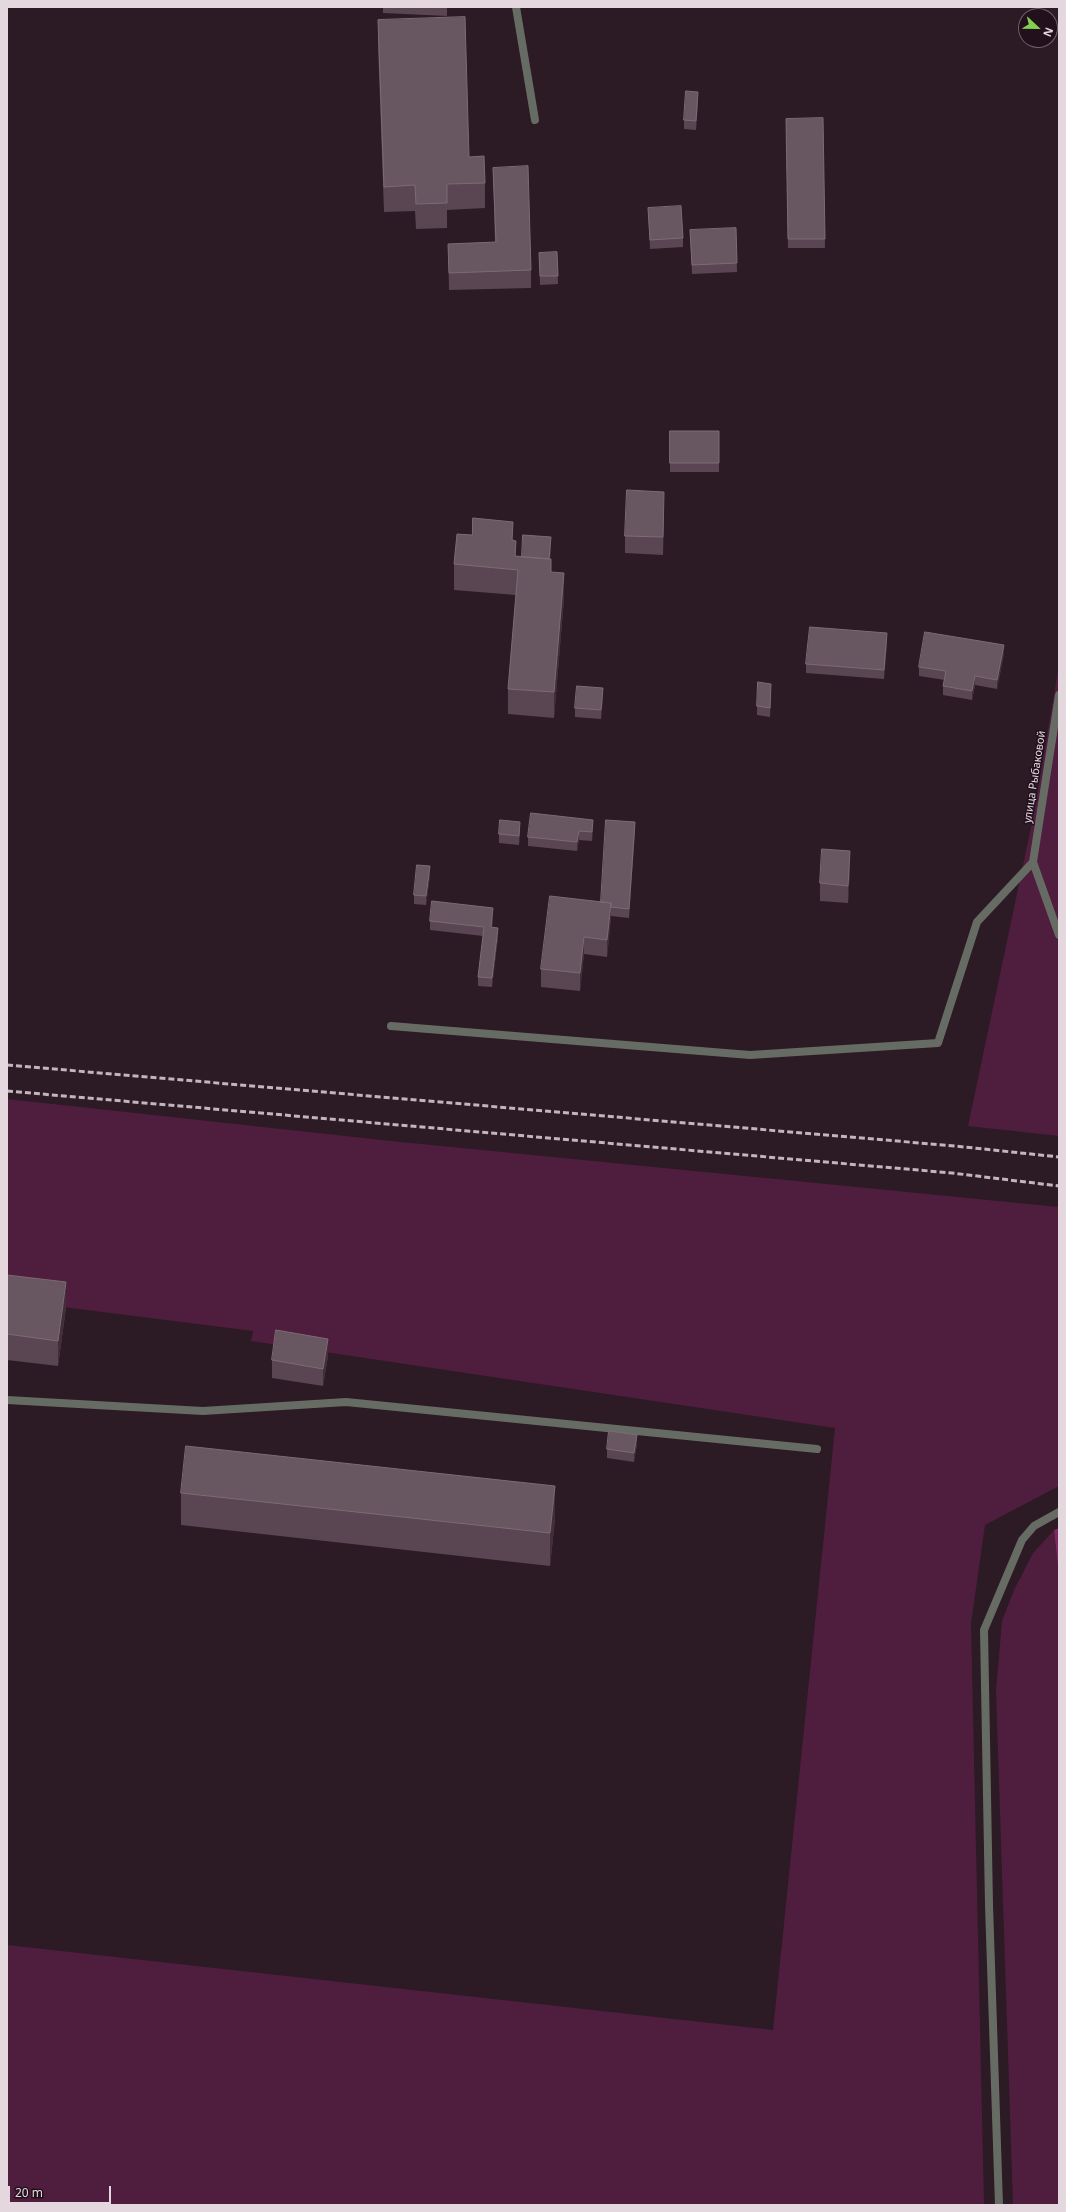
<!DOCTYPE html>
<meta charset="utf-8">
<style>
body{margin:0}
#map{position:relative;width:1066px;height:2212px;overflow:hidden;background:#2c1a25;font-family:"Noto Sans",sans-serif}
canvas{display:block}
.frame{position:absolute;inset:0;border:8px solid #e4d7de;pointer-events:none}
.north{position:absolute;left:1018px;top:8px;width:40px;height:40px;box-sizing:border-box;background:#22111c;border:1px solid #70606a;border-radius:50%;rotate:112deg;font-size:11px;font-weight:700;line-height:16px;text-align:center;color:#e4d7de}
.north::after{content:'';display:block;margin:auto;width:14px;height:18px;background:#83d04e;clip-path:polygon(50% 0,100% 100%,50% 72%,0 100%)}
.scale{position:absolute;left:8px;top:2186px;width:103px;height:18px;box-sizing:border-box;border:2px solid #e4d7de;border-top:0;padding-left:5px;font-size:12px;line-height:14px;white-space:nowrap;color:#e4d7de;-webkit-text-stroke:3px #22111c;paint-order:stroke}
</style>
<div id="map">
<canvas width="1066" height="2212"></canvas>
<div class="frame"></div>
<div class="north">N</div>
<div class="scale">20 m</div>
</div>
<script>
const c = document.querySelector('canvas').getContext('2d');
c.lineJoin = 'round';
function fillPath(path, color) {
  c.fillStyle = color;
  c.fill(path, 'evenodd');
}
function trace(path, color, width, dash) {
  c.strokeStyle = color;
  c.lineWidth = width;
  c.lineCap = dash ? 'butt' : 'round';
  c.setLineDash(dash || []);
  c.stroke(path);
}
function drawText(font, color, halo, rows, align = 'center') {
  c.font = font + ' "Noto Sans",sans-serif';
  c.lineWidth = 3;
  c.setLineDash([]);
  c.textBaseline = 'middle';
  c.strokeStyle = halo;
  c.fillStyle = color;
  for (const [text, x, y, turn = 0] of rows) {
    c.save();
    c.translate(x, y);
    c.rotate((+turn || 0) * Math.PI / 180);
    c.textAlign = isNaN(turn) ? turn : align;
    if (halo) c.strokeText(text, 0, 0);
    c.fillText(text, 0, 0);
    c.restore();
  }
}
const green = new Path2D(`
 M 1059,665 L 1059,1136 L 968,1126 L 1034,813 Z
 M 7,1099 L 391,1141 L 1059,1207 L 1059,1486 L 985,1525 L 971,1624 L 984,2205 L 7,2205 L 7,1945 L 773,2030 L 835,1428 L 251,1341 L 253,1331 L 7,1300 Z
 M 1054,1530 L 1059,1577 L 1059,2205 L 1013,2205 L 996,1691 L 1002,1621 L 1014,1590 L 1033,1553 Z`);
const forest = new Path2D(`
 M 1059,1528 L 1059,1577 L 1054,1530 Z`);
const service = new Path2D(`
 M 516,7 L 535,120
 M 391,1026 L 750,1055 L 938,1043 L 977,922 L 1033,862 L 1059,935
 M 7,1400 L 203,1411 L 346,1402 L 817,1449
 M 999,2205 L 989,1905 L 984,1630 L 1022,1540 L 1034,1526 L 1059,1512`);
const minor = new Path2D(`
 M 1033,862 L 1059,695`);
const rail = new Path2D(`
 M 7,1065 L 955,1146 L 1059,1157
 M 7,1091 L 952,1173 L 1059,1186`);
const wall = new Path2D(`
 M 383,7 L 447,7 L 447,16 L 383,13 Z
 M 378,20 L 469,157 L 485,183 L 485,208 L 447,210 L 447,228 L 416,229 L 415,211 L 384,212 L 378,45 Z
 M 698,101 L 696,130 L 684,129 L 684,120 Z
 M 823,118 L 825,248 L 788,248 L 786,119 Z
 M 493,168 L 531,270 L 531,288 L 449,290 L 448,244 L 495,243 Z
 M 648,208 L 683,238 L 683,247 L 650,249 Z
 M 736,228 L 737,272 L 692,274 L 690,230 Z
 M 557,252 L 558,284 L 540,285 L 539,253 Z
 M 670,431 L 719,431 L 719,472 L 670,472 Z
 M 664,510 L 663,555 L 625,553 L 625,536 Z
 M 513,540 L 516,556 L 522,557 L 551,546 L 550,559 L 551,572 L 564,598 L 554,718 L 508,714 L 508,689 L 516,595 L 454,590 L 454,564 Z
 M 887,642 L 884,679 L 806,673 L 806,664 Z
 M 1004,654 L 997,689 L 975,685 L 972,700 L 943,695 L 943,686 L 945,680 L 919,676 L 919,667 Z
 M 771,693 L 770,717 L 757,715 L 757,706 Z
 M 603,697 L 601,719 L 575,717 L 575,708 Z
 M 593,829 L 592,841 L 579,840 L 577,851 L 528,846 L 528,837 Z
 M 520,831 L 519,845 L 499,843 L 499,834 Z
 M 635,831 L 629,918 L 611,916 L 607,957 L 584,954 L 580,991 L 541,987 L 541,969 L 601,902 Z
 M 850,868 L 848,903 L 820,901 L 820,883 Z
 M 430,875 L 426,905 L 414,904 L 414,895 Z
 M 493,917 L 492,927 L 498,937 L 492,987 L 478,986 L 478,977 L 483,936 L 430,930 L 430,921 Z
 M 7,1275 L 66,1308 L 58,1366 L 7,1360 Z
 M 328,1356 L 323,1386 L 272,1378 L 272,1360 Z
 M 637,1444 L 634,1462 L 607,1458 L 607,1449 Z
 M 181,1493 L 555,1519 L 550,1566 L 181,1525 Z`);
const shadedWall = new Path2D(`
 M 698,92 L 698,101 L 696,130 L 696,121 Z
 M 664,492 L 664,510 L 663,555 L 663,537 Z
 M 513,522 L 513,547 L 512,540 Z
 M 551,537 L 551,546 L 549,571 L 549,562 Z
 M 516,541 L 516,566 L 515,556 Z
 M 564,573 L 564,598 L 554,718 L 554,692 Z
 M 887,633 L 887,642 L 884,679 L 884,670 Z
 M 1004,645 L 1004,654 L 997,689 L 997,680 Z
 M 975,676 L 975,685 L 972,700 L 972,691 Z
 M 771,684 L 771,693 L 770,717 L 770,708 Z
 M 603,688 L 603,697 L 601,719 L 601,710 Z
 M 593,820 L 593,829 L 592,841 L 592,832 Z
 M 520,822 L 520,831 L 519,845 L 519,836 Z
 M 635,822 L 635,831 L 629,918 L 629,909 Z
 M 579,831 L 579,840 L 577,851 L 577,842 Z
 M 850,851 L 850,868 L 848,903 L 848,886 Z
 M 430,866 L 430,875 L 426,905 L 426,896 Z
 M 611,903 L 611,921 L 607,957 L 607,940 Z
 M 493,908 L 493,917 L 491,936 L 491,927 Z
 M 498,928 L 498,937 L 492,987 L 492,978 Z
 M 584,937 L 584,954 L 580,991 L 580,973 Z
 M 66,1282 L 66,1308 L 58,1366 L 58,1341 Z
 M 328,1339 L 328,1356 L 323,1386 L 323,1369 Z
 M 637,1435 L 637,1444 L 634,1462 L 634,1453 Z
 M 555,1486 L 555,1519 L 550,1566 L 550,1533 Z`);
const building = new Path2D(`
 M 465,17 L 469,157 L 484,156 L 485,183 L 447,184 L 447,203 L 416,204 L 415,185 L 384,187 L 378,20 Z
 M 686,91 L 698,92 L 696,121 L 684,120 Z
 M 823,118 L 825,239 L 788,239 L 786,119 Z
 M 528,166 L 531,270 L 449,273 L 448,244 L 496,242 L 493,168 Z
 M 681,206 L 683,238 L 650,240 L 648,208 Z
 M 736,228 L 737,263 L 692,265 L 690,230 Z
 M 557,252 L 558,276 L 540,276 L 539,253 Z
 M 670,431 L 719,431 L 719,463 L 670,463 Z
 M 627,490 L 664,492 L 663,537 L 625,536 Z
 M 473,518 L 513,522 L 512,540 L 516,541 L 515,556 L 551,559 L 551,572 L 564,573 L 554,692 L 508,689 L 518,570 L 454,564 L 457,534 L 472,535 Z
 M 523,535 L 551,537 L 549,559 L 522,557 Z
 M 810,627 L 887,633 L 884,670 L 806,664 Z
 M 925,632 L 1004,645 L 997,680 L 975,676 L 972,691 L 943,686 L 946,671 L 919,667 Z
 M 758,682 L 771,684 L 770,708 L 757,706 Z
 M 577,686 L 603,688 L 601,710 L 575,708 Z
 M 531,813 L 593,820 L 592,832 L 579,831 L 577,842 L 528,837 Z
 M 500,820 L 520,822 L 519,836 L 499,834 Z
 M 606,820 L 635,822 L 629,909 L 611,907 L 611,903 L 601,902 Z
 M 822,849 L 850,851 L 848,886 L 820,883 Z
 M 417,865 L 430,866 L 426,896 L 414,895 Z
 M 550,896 L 611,903 L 607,940 L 584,937 L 580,973 L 541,969 Z
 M 432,901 L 493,908 L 491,927 L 498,928 L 492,978 L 478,977 L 484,927 L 430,921 Z
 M 7,1275 L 66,1282 L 58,1341 L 7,1334 Z
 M 276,1330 L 328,1339 L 323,1369 L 272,1360 Z
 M 609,1431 L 637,1435 L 634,1453 L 607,1449 Z
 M 186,1446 L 555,1486 L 550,1533 L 181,1493 Z`);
const streetNames = [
 ["улица Рыбаковой",1035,777,-81]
];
fillPath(green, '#4f1d3e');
fillPath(forest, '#7a2a60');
trace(service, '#666c63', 8);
trace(minor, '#666c63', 8);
trace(rail, '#c3b5bd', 3, [6, 3]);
fillPath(wall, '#594652');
fillPath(shadedWall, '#412e39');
fillPath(building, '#685661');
trace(building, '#7c6a74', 1);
drawText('11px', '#e4d7de', '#22111c', streetNames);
</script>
